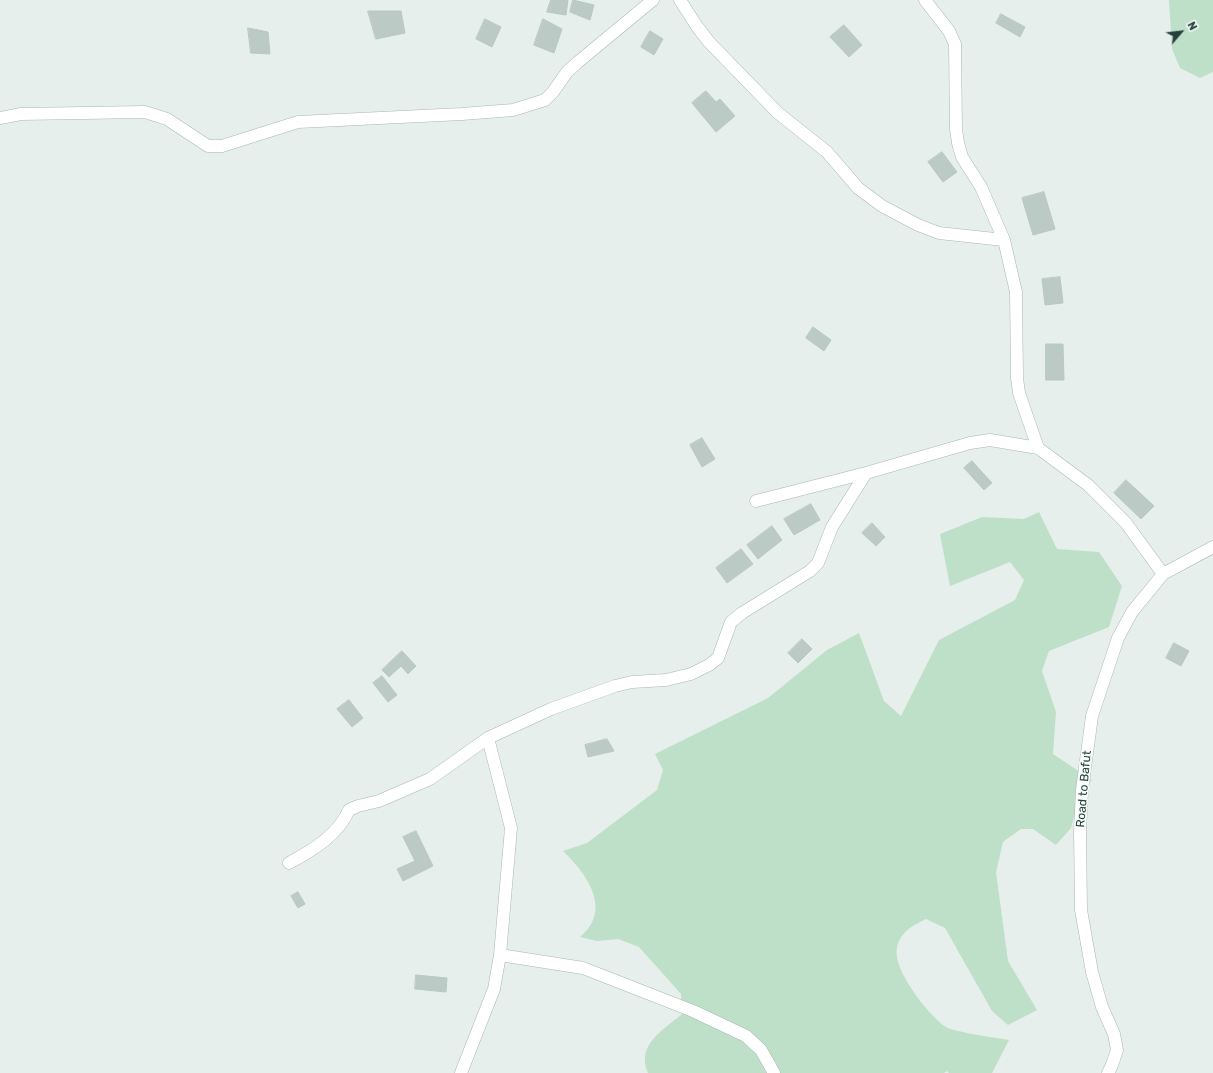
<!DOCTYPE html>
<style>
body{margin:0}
#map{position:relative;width:1213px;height:1073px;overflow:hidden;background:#e6efeb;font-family:Rubik,sans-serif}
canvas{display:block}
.north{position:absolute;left:1161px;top:12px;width:40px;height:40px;-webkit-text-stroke:3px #f7fbf9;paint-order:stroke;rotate:62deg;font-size:11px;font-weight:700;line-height:16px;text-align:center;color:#24423a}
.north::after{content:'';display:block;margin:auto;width:14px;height:18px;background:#24423a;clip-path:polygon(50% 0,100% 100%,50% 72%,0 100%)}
</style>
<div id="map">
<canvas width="1213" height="1073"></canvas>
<div class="north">N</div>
</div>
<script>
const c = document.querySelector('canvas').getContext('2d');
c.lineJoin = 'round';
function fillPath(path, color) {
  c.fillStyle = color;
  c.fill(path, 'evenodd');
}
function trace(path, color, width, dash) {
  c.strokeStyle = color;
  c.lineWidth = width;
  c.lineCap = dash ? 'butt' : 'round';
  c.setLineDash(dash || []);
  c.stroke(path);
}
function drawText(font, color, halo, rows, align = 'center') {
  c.font = font + ' Rubik,sans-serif';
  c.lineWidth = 3;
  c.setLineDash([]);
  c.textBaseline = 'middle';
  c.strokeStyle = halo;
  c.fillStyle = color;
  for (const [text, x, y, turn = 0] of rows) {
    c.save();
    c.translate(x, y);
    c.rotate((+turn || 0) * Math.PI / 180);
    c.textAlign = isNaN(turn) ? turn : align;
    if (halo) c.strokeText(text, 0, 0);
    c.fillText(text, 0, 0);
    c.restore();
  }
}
const green = new Path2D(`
 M 1169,0 L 1213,0 L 1213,72 L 1200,78 L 1180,68 L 1172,49 Z
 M 1039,512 L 1057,549 L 1099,552 L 1122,586 L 1109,627 L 1049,651 L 1042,671 L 1056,712 L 1053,754 L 1092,780 L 1082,790 L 1071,828 L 1056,845 L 1033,829 L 1021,829 L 1003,842 L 996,872 L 1008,961 L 1037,1010 L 1008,1025 L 992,1011 L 945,928 L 926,919 C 912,926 900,932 897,948 C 892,969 929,1016 946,1027 C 954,1032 996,1038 1009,1040 L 992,1073 L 949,1073 L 947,1071 L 944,1073 L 648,1073 C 636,1045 662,1031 682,1014 L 681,994 L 639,947 L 618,939 L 597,941 L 580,937 C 613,910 587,874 563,851 L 587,843 L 657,790 L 663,770 L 655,754 L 768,698 L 827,650 L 859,633 L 884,701 L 901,716 L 939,640 L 1015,600 L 1024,580 L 1010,562 L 950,586 L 940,534 L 982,517 L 1024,519 Z`);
const building = new Path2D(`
 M 551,0 L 568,0 L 566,15 L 547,12 Z
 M 573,0 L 594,5 L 590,20 L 570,12 Z
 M 368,11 L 401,11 L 405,33 L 376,39 Z
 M 1001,14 L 1025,27 L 1020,37 L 996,23 Z
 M 485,19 L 501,27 L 492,47 L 476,39 Z
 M 543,19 L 562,29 L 554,53 L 534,45 Z
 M 844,25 L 862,45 L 849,57 L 830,37 Z
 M 248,28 L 268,32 L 270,54 L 251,53 Z
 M 650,31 L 663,39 L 654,55 L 641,47 Z
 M 706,91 L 716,102 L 720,99 L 735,116 L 716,132 L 692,103 Z
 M 942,152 L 957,172 L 943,182 L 928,162 Z
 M 1044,192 L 1055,229 L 1033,235 L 1022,198 Z
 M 1060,277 L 1063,303 L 1045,305 L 1042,279 Z
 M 813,327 L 831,340 L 824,351 L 806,338 Z
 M 1046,344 L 1063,344 L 1064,380 L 1046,380 Z
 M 702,438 L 715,459 L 702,467 L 690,445 Z
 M 972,461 L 992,483 L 984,490 L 964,468 Z
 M 1126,480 L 1154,506 L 1141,519 L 1114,493 Z
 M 811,504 L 820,520 L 794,535 L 784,519 Z
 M 872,523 L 885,537 L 876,546 L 862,533 Z
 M 772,526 L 782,540 L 758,559 L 747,545 Z
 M 741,549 L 753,564 L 727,583 L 716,568 Z
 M 802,639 L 812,649 L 798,663 L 788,653 Z
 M 1174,643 L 1189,651 L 1181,666 L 1166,658 Z
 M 402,651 L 416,666 L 408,674 L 401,666 L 389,677 L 382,670 Z
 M 382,676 L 397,695 L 388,702 L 373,683 Z
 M 349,700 L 363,718 L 352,727 L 337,709 Z
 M 607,739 L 614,751 L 588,757 L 585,745 Z
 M 416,831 L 433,866 L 403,881 L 397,869 L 415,861 L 403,837 Z
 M 298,892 L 305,904 L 298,908 L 291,896 Z
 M 416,975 L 447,978 L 446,992 L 415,989 Z`);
const minor = new Path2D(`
 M 680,0 L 696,25 L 709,42 L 778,113 L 827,152 L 858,188 L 882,206 L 918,225 L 939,233 L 1004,240
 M 925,0 L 949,31 L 955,44 L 956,129 L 958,143 L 962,157 L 981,187 L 1004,240 L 1016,292 L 1017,378 L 1019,393 L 1038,448
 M 0,118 L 21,114 L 145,112 L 167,119 L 208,146 L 222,146 L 298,122 L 462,114 L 513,110 L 545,100 L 553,92 L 567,72 L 578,62 L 653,0
 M 756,501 L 866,473 L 970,443 L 990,440 L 1038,448 L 1088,485 L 1126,523 L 1163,574
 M 289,863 C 313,850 338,835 349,810 L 358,806 L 379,801 L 430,779 L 488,738 L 551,709 L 615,686 L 632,682 L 666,680 L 691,674 L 709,665 L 718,658 L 731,622 L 742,613 L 810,571 L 818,563 L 832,527 L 866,473
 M 500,955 L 583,968 L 693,1011 L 746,1036 L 761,1050 L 774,1073
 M 461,1073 L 494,989 L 500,955 L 511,828 L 488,738
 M 1108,1073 L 1112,1065 L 1117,1050 L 1114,1034 L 1102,1007 L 1092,972 L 1081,910 L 1080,831 L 1082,790 L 1092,716 L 1118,638 L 1132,612 L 1163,574 L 1213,547`);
const streetNames = [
 ["Road to Bafut",1084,789,-85]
];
fillPath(green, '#bfe0c8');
fillPath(building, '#bbcac4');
trace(building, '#b8c9c2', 1);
trace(minor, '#a8b8b2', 13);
trace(minor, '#fff', 12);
drawText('12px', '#24423a', '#f7fbf9', streetNames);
</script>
